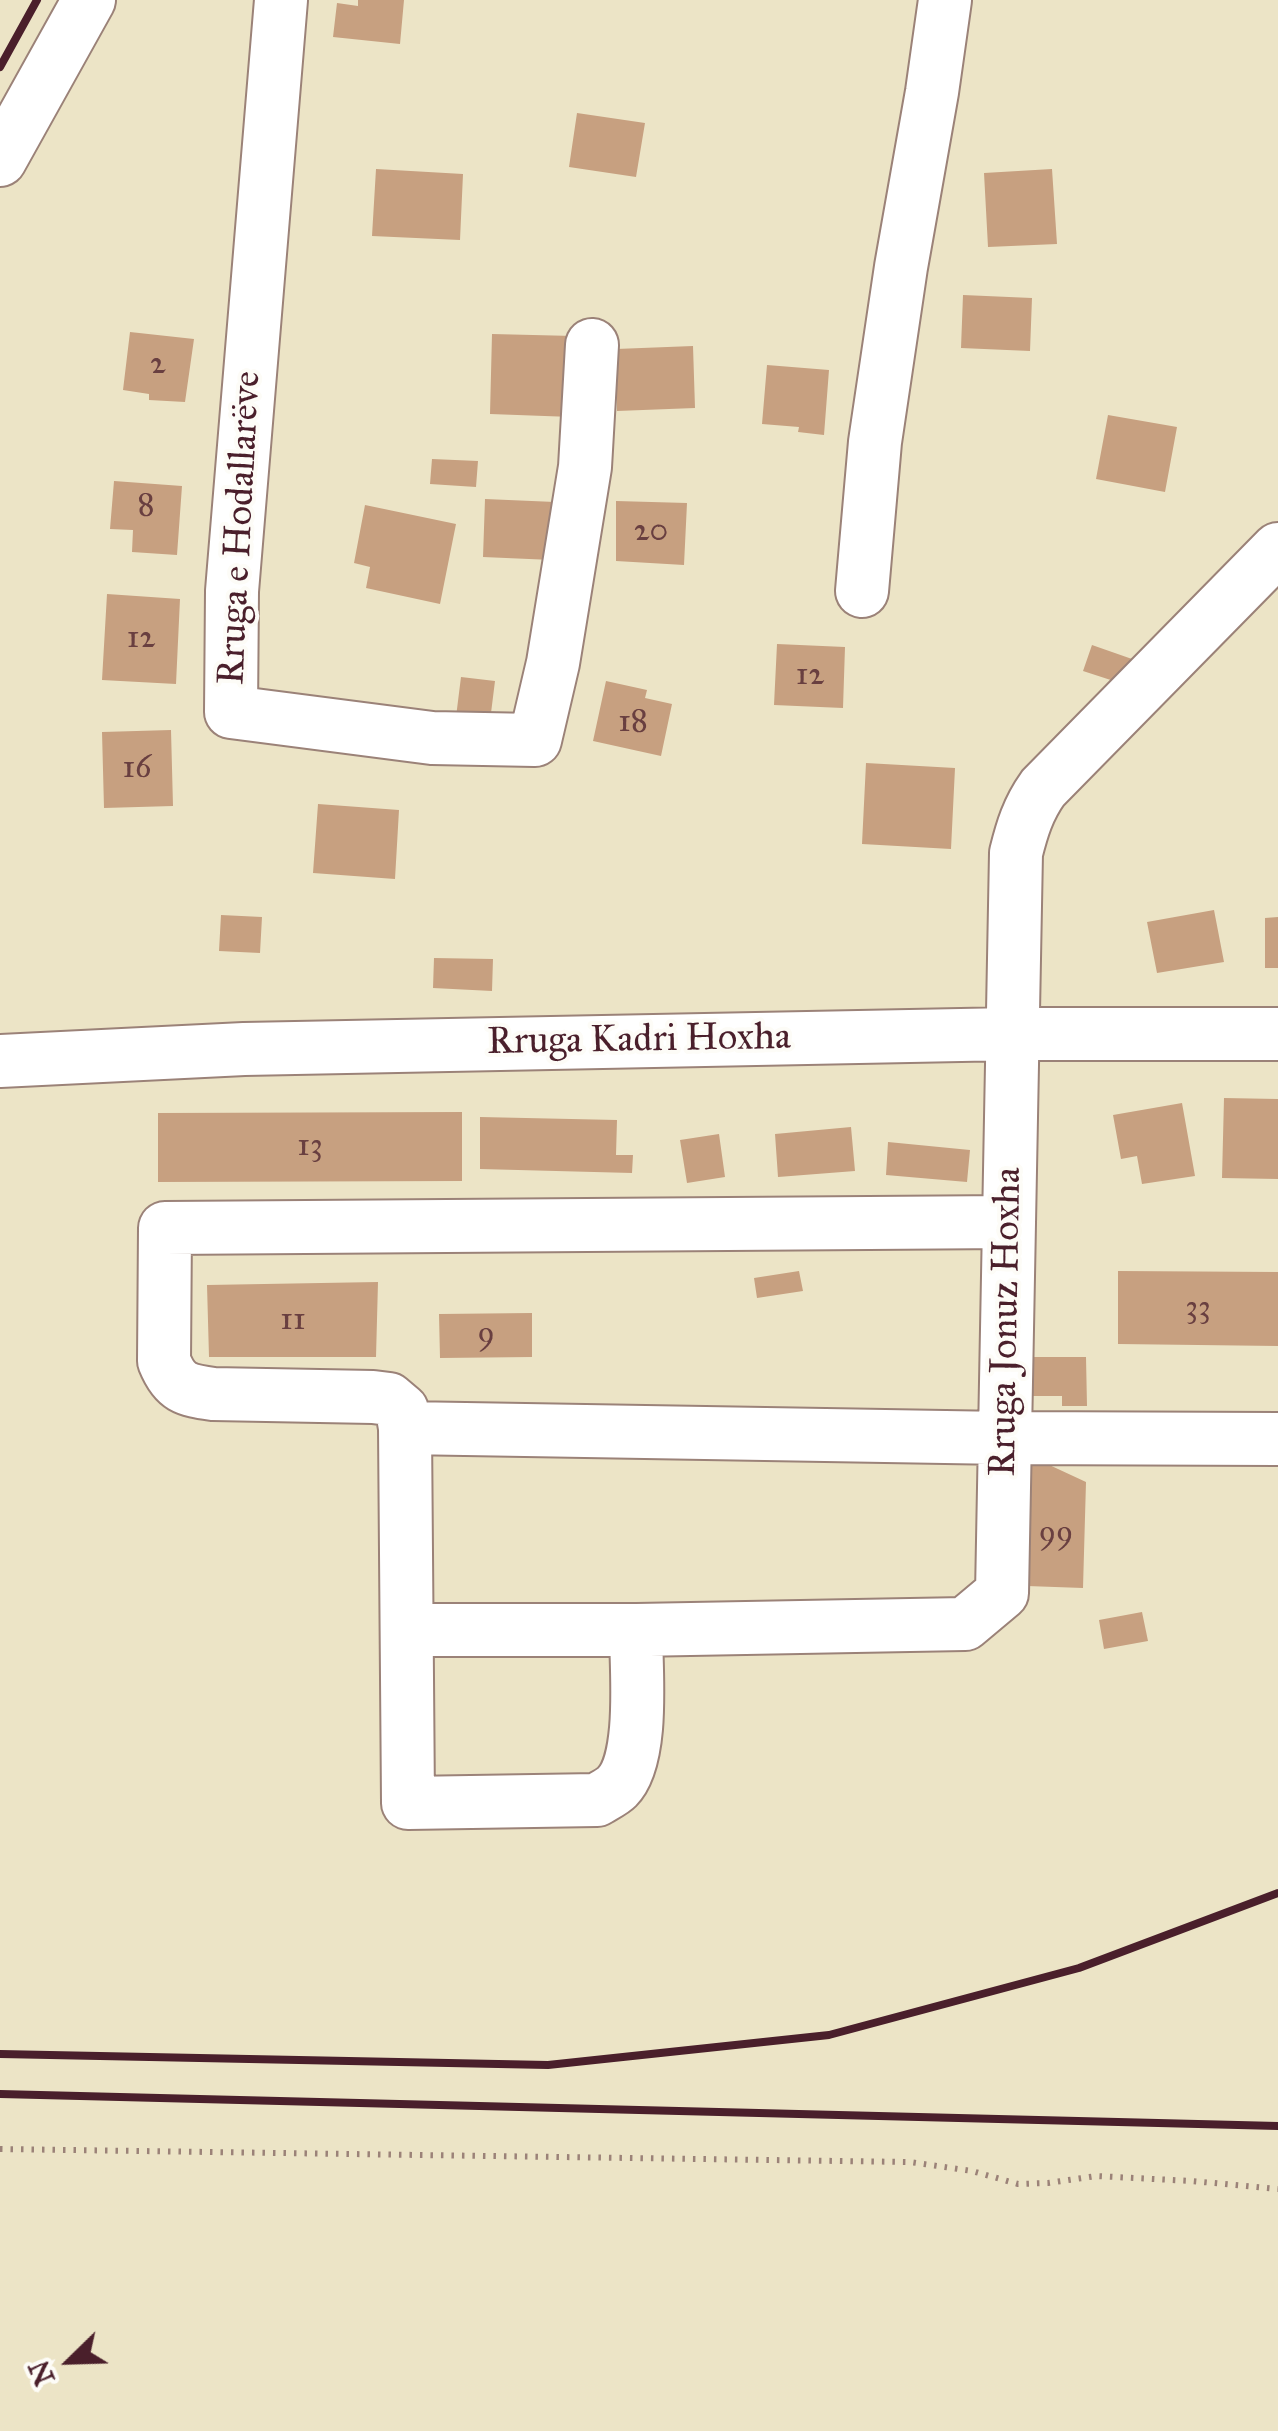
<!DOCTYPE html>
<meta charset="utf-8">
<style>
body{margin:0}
#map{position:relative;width:1278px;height:2431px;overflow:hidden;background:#ece4c6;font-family:"IM FELL Great Primer",serif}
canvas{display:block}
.north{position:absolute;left:20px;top:2311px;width:100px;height:100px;-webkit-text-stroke:8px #fdfcf7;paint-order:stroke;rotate:247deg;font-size:28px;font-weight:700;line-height:40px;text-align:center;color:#4a1f2b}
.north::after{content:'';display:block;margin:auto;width:35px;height:45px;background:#4a1f2b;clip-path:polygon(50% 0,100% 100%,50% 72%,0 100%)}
</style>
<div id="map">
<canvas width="1278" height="2431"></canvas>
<div class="north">N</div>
</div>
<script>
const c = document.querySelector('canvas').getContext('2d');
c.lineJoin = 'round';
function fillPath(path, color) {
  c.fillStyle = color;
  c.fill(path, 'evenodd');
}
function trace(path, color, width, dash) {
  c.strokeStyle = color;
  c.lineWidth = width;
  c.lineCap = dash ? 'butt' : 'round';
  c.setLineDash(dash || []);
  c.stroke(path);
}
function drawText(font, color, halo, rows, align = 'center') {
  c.font = font + ' "IM FELL Great Primer",serif';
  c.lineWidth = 8;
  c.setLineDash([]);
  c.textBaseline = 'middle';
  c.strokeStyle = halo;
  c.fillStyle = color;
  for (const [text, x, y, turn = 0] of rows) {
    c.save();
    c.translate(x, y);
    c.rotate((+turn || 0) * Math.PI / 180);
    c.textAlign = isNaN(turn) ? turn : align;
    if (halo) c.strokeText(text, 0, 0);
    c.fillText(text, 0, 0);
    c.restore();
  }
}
const building = new Path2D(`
 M 358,0 L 404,0 L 400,44 L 333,37 L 337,3 L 358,6 Z
 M 577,113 L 645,123 L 636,177 L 569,167 Z
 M 376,169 L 463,174 L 460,240 L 372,236 Z
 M 1052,169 L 1057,244 L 988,247 L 984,173 Z
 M 963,295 L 1032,298 L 1030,351 L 961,348 Z
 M 130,332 L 194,339 L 185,402 L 149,400 L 149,394 L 123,390 Z
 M 492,334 L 574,336 L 572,417 L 490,414 Z
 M 693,346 L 695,408 L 617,411 L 616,349 Z
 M 767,365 L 829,370 L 824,435 L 798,432 L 799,427 L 762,424 Z
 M 1108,415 L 1177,427 L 1165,492 L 1096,479 Z
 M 432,459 L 478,461 L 476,487 L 430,484 Z
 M 114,481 L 182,486 L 177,555 L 132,552 L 133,530 L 110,529 Z
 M 485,499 L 555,502 L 552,560 L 483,557 Z
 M 616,501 L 687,503 L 684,565 L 616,561 Z
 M 365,505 L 456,524 L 440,604 L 366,588 L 370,567 L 354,563 Z
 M 107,594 L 180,599 L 176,684 L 102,680 Z
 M 777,644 L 845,647 L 843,708 L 774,705 Z
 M 1092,645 L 1132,659 L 1123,684 L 1083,671 Z
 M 461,677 L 495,681 L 490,721 L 456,717 Z
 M 606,681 L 647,690 L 645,698 L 672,704 L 661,756 L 593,741 Z
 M 171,730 L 173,806 L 104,808 L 102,732 Z
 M 866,763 L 955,768 L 951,849 L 862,844 Z
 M 318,804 L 399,810 L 395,879 L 313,873 Z
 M 1214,910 L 1224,962 L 1157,973 L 1147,922 Z
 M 221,915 L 262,917 L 260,953 L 219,951 Z
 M 1278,917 L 1278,968 L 1265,968 L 1265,918 Z
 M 434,958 L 493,959 L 492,991 L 433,988 Z
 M 1224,1098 L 1278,1099 L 1278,1179 L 1222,1178 Z
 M 1182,1103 L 1195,1176 L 1142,1184 L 1137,1156 L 1121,1159 L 1113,1115 Z
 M 462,1112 L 462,1181 L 158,1182 L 158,1113 Z
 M 480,1117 L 617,1120 L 616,1155 L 633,1155 L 632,1173 L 480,1169 Z
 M 851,1127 L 855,1171 L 778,1177 L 775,1134 Z
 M 719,1134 L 725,1177 L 687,1183 L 680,1140 Z
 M 888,1142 L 970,1150 L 967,1182 L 886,1175 Z
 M 799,1271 L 803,1291 L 757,1298 L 754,1278 Z
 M 1118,1271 L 1278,1272 L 1278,1346 L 1118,1344 Z
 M 378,1282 L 376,1357 L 209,1357 L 207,1285 Z
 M 532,1313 L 532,1357 L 440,1358 L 439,1314 Z
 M 1031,1357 L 1086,1357 L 1087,1406 L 1062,1406 L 1062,1396 L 1031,1396 Z
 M 1030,1456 L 1086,1482 L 1083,1588 L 1027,1586 Z
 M 1142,1612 L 1148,1641 L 1104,1649 L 1099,1620 Z`);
const path = new Path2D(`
 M 0,2149 L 910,2162 L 972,2171 L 1018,2184 L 1048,2183 L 1096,2176 L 1192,2181 L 1278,2189`);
const minor = new Path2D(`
 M 281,0 L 232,591 L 231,712 L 432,738 L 535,740 L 553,663 L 585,467 L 592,345
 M 0,160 L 89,0
 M 862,591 L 875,442 L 901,267 L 932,92 L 945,0
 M 0,1061 L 244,1049 L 1012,1034 L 1278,1034
 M 405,1428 L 1005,1438 L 1278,1439
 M 408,1630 L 636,1630 L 965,1624 L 1002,1593 L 1016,853 C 1022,829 1028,809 1043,788 L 1278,549
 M 636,1630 C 636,1669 645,1759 617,1787 C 612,1792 603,1796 597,1800 L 408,1803 L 405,1428 L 402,1410 L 389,1399 L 373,1397 L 213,1394 C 185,1390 175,1388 164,1361 L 165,1228 L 1009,1222`);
const rail = new Path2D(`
 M 0,67 L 37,0
 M 0,2054 L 548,2065 L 829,2035 L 1079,1968 L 1278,1893
 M 0,2094 L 1278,2126`);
const numberNames = [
 ["2",158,365],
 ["8",146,507],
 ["20",651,532],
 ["12",141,639],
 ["12",810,676],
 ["18",633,723],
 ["16",137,769],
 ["13",310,1147],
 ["33",1198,1309],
 ["11",293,1321],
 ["9",486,1335],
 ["99",1056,1534]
];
const streetNames = [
 ["Rruga e Hodallarëve",241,528,-87],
 ["Rruga Kadri Hoxha",639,1041,-1],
 ["Rruga Jonuz Hoxha",1007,1322,-89]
];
fillPath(building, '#c7a080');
trace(minor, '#9b8278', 56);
trace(path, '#9b8278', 6, [2.5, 8]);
trace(minor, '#fff', 52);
trace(rail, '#4a1f2b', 8);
drawText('32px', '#693f40', null, numberNames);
drawText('38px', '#4a1f2b', '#fdfcf7', streetNames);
</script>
